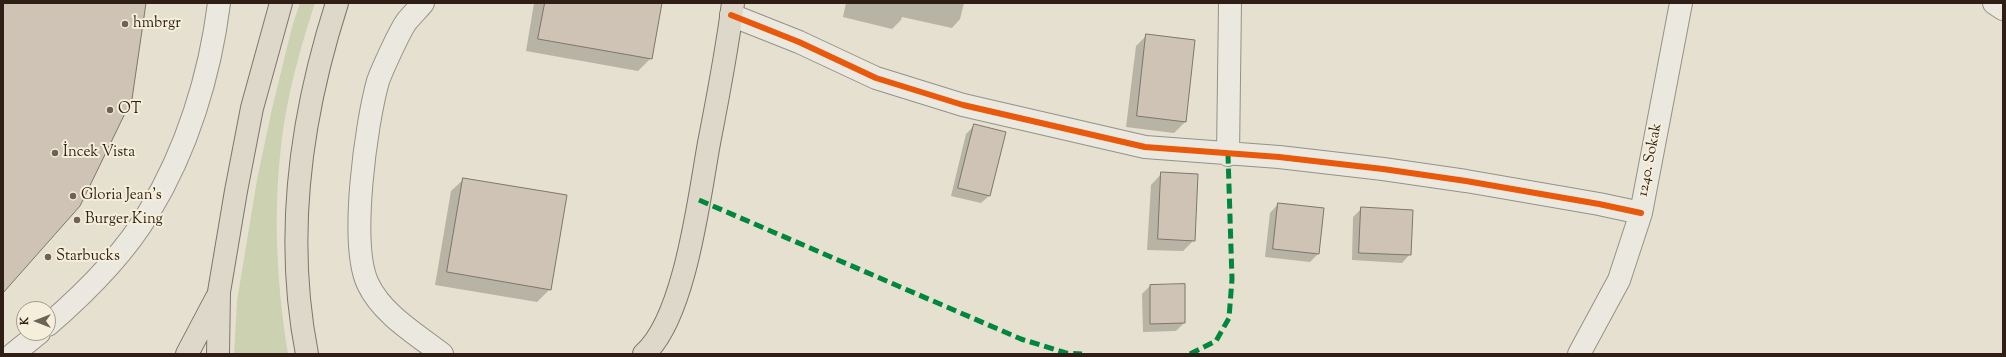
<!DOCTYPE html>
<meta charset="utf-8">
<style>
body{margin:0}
#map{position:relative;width:2006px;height:357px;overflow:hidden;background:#e5e0cf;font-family:"Sorts Mill Goudy",serif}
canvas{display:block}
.frame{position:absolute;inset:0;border:4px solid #2e1e15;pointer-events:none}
.north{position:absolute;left:16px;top:301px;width:40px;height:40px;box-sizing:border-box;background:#f4eeda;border:1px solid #a59b8b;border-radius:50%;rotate:270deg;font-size:11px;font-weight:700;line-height:16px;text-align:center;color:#2e1e15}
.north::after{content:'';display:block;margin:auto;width:14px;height:18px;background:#6e6256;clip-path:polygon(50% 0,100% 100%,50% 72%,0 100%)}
</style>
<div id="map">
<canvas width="2006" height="357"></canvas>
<div class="frame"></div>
<div class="north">K</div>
</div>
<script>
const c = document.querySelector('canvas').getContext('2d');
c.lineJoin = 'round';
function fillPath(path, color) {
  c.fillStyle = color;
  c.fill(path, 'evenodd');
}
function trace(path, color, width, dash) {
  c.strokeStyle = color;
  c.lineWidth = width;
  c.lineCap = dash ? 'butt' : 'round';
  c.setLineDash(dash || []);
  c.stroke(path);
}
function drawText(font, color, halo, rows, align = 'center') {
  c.font = font + ' "Sorts Mill Goudy",serif';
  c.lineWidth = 4;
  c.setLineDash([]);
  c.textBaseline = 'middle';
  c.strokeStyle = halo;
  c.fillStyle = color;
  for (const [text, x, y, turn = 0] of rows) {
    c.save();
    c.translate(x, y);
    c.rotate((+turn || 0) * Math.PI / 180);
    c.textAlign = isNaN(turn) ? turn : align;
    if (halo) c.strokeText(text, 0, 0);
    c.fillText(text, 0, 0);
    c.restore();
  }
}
const green = new Path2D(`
 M 300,3 L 315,3 C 303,39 293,75 286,112 C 272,191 275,275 288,354 L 234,354 L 237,301 L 257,180 L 272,109 L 292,27 Z`);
const shadow = new Path2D(`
 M 534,3 L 661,3 L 651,58 L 638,71 L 526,51 Z
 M 846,3 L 964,3 L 960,19 L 952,28 L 902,17 L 901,20 L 892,29 L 843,17 Z
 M 1147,35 L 1185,122 L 1174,133 L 1126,127 L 1136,46 Z
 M 974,126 L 990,195 L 981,203 L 951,196 L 966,134 Z
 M 1162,173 L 1194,240 L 1183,251 L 1147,250 L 1151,185 Z
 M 464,179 L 550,289 L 537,302 L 435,285 L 451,191 Z
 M 1278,204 L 1318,254 L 1310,262 L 1265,257 L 1270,213 Z
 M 1362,208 L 1410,254 L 1402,263 L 1352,260 L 1353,217 Z
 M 1150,286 L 1184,323 L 1176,331 L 1143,332 L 1142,294 Z`);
const building = new Path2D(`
 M 3,3 L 146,3 L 132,99 L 80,206 L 3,293 Z
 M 545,3 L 662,3 L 652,59 L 538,39 Z
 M 1146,34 L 1195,40 L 1186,122 L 1137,116 Z
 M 974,124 L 1006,132 L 990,196 L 958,188 Z
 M 1161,172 L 1198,174 L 1195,241 L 1158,239 Z
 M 463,178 L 567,195 L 551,290 L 447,272 Z
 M 1278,203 L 1324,208 L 1319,254 L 1273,249 Z
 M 1361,207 L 1413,210 L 1411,255 L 1359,253 Z
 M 1185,284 L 1185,323 L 1150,324 L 1150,285 Z`);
const minor = new Path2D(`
 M 423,3 C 418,9 412,15 407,21 C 400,30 382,70 378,81 C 366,124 349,245 368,284 C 382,314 416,334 442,354
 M 1994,3 L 2003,9
 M 731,15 L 799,42 L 876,78 L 963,105 L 1145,147 L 1279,157 L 1383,169 L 1466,181 L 1599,204 L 1641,213
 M 1228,155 L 1230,3
 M 48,325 C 85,293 124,255 149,212 C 187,150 210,75 219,3
 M 13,354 L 39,333
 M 1579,354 L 1619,280 L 1641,213 L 1681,3`);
const major = new Path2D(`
 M 187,354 L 216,299
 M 218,354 L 219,292 L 236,191 L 252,108 L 281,3
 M 307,354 C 284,237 301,115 337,3
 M 644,354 C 685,318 699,198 709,143 C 718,97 727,50 733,3`);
const quiet = new Path2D(`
 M 699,200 L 1021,339 L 1066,353 L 1082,354
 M 1190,354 L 1216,341 L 1229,318 L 1232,279 L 1228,155`);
const cycleway = new Path2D(`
 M 731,15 L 799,42 L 876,78 L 963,105 L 1145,147 L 1279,157 L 1383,169 L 1466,181 L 1599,204 L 1641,213`);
const markers = [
 [125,24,4,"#6e6256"],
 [110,110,4,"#6e6256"],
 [55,153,4,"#6e6256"],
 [73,196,4,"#6e6256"],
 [77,220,4,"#6e6256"],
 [48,257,4,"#6e6256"]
];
const poiNames = [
 ["hmbrgr",133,24],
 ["OT",118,110],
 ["İncek Vista",63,153],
 ["Gloria Jean's",81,196],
 ["Burger King",85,220],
 ["Starbucks",56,257]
];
const streetNames = [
 ["1240. Sokak",1651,160,-79]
];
fillPath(green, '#cbd1b1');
fillPath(shadow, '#0003');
fillPath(building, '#cec3b5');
trace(building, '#7c766d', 1);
trace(minor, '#969186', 24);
trace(major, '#7c766d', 24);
trace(minor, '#ebe8df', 22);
trace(major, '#ded8ca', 22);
trace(quiet, '#00873e', 5, [10, 5]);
trace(cycleway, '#e8590c', 6);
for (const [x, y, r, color] of markers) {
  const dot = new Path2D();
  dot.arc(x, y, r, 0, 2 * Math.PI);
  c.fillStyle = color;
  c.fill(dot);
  trace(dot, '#f4eeda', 1.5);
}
drawText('15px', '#2e1e15', '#f4eeda', poiNames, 'left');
drawText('15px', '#2e1e15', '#f4eeda', streetNames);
</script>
